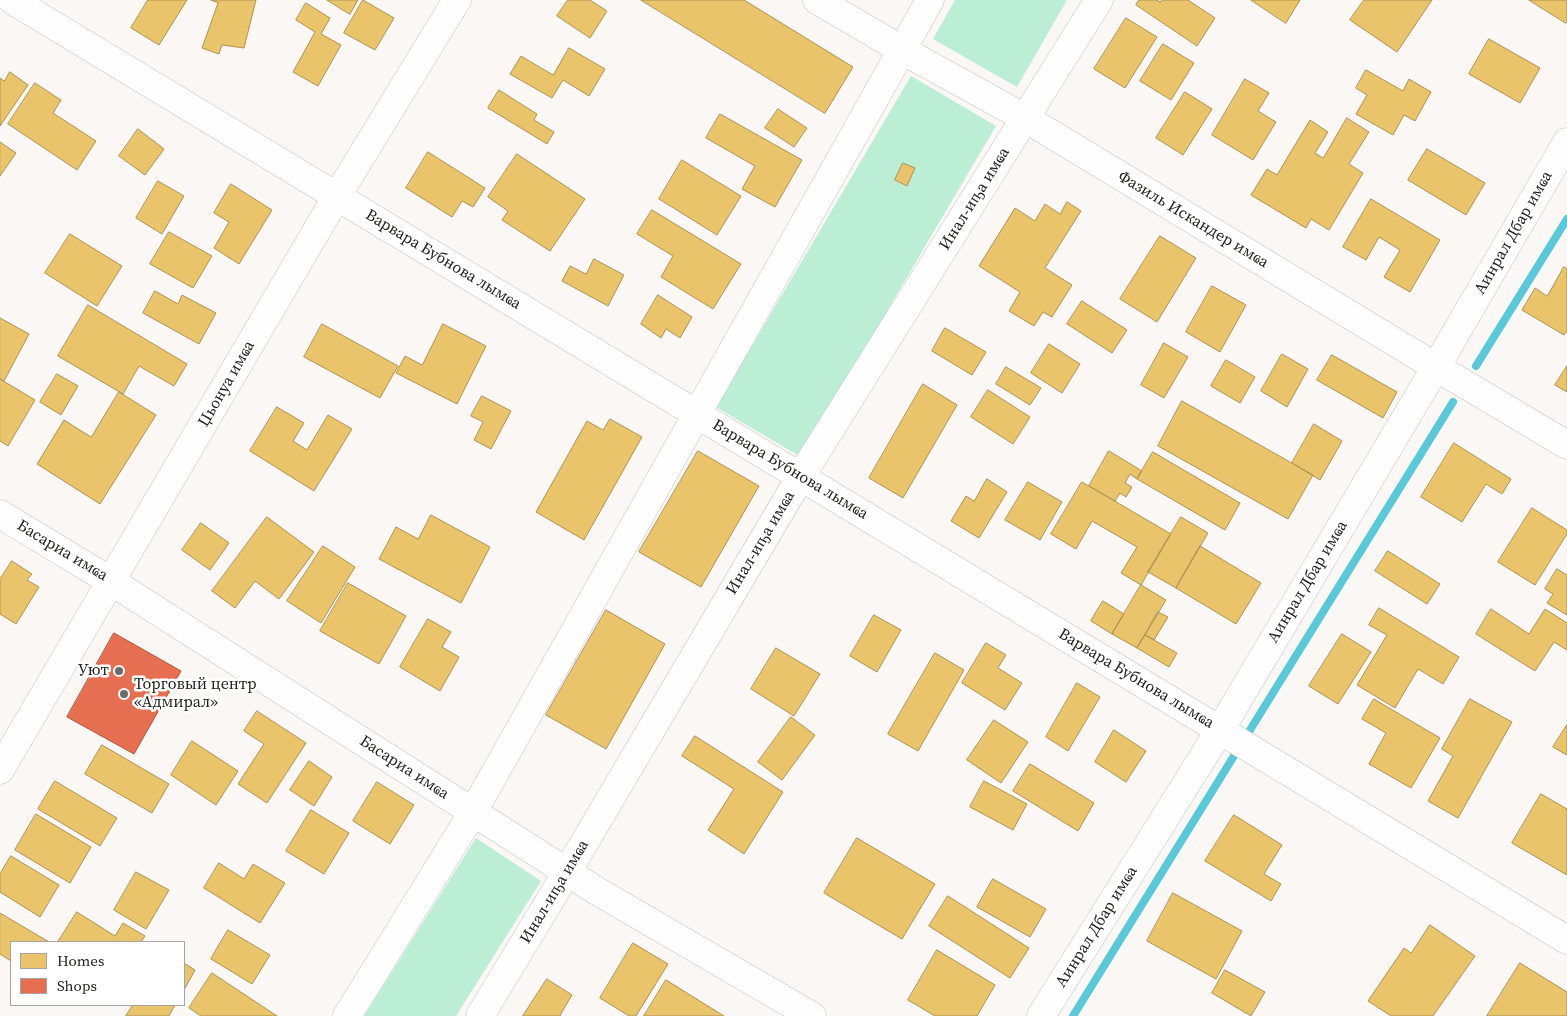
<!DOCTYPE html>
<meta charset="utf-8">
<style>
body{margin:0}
#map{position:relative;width:1567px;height:1016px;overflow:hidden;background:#faf7f5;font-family:"Source Serif 4",serif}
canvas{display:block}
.legend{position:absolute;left:10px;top:941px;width:175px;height:65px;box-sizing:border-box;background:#fff;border:1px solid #a6a5a5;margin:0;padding:6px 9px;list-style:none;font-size:15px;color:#201f1d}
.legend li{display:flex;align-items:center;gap:10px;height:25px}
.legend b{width:25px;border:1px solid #a6a5a5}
</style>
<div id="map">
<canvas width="1567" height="1016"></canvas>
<ul class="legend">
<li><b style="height:14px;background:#e9c46a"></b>Homes</li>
<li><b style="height:14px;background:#e76f51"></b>Shops</li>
</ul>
</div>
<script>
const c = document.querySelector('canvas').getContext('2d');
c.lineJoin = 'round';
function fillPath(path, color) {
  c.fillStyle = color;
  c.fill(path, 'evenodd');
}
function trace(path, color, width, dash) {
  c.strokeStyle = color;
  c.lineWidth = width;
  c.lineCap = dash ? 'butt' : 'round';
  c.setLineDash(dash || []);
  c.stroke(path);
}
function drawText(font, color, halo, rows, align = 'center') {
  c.font = font + ' "Source Serif 4",serif';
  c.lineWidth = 5;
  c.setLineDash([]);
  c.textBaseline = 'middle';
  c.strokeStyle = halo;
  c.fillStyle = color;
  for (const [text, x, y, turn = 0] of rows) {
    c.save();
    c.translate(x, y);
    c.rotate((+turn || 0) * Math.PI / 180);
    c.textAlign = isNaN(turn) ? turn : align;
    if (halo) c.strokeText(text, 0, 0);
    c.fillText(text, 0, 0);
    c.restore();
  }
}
const green = new Path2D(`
 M 955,0 L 1067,0 L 1017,87 L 933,39 Z
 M 911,76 L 996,126 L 801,457 L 716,407 Z
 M 476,838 L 541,881 L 456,1016 L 364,1016 Z`);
const homes = new Path2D(`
 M 148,0 L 187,0 L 159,45 L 131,28 Z
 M 211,0 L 256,0 L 244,48 L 222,45 L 219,54 L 202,48 L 218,3 Z
 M 327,0 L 358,0 L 350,14 Z
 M 363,0 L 394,18 L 375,50 L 344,33 Z
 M 568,0 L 590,0 L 607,11 L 590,38 L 557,16 Z
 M 641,0 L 744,0 L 853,67 L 825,113 Z
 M 1139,0 L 1157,0 L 1160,2 L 1162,0 L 1188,0 L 1215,18 L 1197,46 L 1136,5 Z
 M 1251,0 L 1300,0 L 1286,23 Z
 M 1364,0 L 1432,0 L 1397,52 L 1350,20 Z
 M 1529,0 L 1567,0 L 1567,22 L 1566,23 Z
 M 306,3 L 330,18 L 321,34 L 341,45 L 318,86 L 293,72 L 315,32 L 296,20 Z
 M 1126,18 L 1157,37 L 1125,88 L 1094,69 Z
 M 1489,39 L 1540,68 L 1520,103 L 1469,74 Z
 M 1163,44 L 1194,63 L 1171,100 L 1140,81 Z
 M 569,48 L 605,69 L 589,96 L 563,80 L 552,98 L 510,74 L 521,56 L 553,75 Z
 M 1366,70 L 1403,91 L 1409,79 L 1431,92 L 1415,121 L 1404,115 L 1393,135 L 1356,114 L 1367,95 L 1356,88 Z
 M 10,72 L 28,85 L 0,126 L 0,78 L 4,81 Z
 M 1245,79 L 1269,93 L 1258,111 L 1276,122 L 1253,160 L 1212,135 Z
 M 35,83 L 61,100 L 53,113 L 96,141 L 77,170 L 8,124 Z
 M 499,90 L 537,114 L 534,120 L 554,132 L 547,144 L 488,108 Z
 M 1185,92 L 1212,109 L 1183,155 L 1156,138 Z
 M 778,109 L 807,128 L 794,147 L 765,128 Z
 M 720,114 L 802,160 L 775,207 L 742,189 L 755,166 L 706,138 Z
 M 1347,118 L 1369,132 L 1349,164 L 1363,173 L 1329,230 L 1311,219 L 1306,228 L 1251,195 L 1267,169 L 1277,175 L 1310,120 L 1328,132 L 1315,153 L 1323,158 Z
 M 138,129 L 164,149 L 145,175 L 119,156 Z
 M 0,142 L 16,153 L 0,176 Z
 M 1427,149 L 1485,183 L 1466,215 L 1408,180 Z
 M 428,152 L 485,188 L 473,207 L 462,201 L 452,217 L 406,188 Z
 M 517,154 L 585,199 L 550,251 L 502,220 L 508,211 L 488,197 Z
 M 682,160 L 741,196 L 717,235 L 659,199 Z
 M 903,163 L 915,168 L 907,186 L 895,180 Z
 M 158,181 L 184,196 L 162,234 L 136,218 Z
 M 231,184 L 272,210 L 239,264 L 214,248 L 229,222 L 214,213 Z
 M 1371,199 L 1440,240 L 1410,292 L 1384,277 L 1400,250 L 1379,237 L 1366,260 L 1343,247 Z
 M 1067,202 L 1081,211 L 1045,268 L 1072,285 L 1052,317 L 1043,312 L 1034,326 L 1009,311 L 1020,292 L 979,266 L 1015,208 L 1035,221 L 1045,204 L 1060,214 Z
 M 652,210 L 741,264 L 713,309 L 661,277 L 673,256 L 637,234 Z
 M 169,232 L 212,256 L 193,288 L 150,264 Z
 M 70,234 L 122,266 L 97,306 L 45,273 Z
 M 1160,236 L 1196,258 L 1157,322 L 1120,299 Z
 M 594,259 L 624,275 L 608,306 L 562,281 L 570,266 L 586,274 Z
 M 1564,267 L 1567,269 L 1567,331 L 1564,335 L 1522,310 L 1535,288 L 1547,296 Z
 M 1212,286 L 1246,305 L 1220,352 L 1186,332 Z
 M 155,291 L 178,304 L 182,295 L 216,313 L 199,344 L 143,313 Z
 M 658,295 L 692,317 L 680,338 L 666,329 L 661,338 L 641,324 Z
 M 1082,301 L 1127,330 L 1112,353 L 1067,324 Z
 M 88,305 L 187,364 L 174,386 L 139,366 L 123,394 L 58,356 Z
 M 0,318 L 29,334 L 4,381 L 0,379 Z
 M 322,324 L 398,366 L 380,398 L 304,357 Z
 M 443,324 L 486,346 L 457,404 L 396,373 L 405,356 L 422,365 Z
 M 945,328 L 986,352 L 972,375 L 932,351 Z
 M 1164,343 L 1188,357 L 1164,398 L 1141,385 Z
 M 1049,344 L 1080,364 L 1062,393 L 1031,373 Z
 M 1282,354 L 1308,369 L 1287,407 L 1261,391 Z
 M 1332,355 L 1397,392 L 1383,418 L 1317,380 Z
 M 1226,360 L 1255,377 L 1240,403 L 1211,386 Z
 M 1567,366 L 1567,392 L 1555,385 Z
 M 1006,367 L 1041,388 L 1030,405 L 996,384 Z
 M 57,374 L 78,386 L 61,415 L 40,402 Z
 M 0,379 L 35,400 L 8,446 L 0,441 Z
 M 923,384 L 957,405 L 903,498 L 869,478 Z
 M 988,390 L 1030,417 L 1013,444 L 971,417 Z
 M 119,392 L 156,415 L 100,504 L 37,464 L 64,420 L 91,437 Z
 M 482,396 L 511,411 L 491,449 L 474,440 L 483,422 L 471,416 Z
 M 1182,401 L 1313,475 L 1288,519 L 1158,446 Z
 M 277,407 L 304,423 L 293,441 L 307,450 L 328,415 L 352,429 L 314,491 L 250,451 Z
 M 610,419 L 642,437 L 584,540 L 536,512 L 587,421 L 603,430 Z
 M 1314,424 L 1342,441 L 1320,480 L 1292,463 Z
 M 1454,443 L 1511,479 L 1502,494 L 1486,484 L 1462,522 L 1421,497 Z
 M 698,451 L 759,486 L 701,587 L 639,552 Z
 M 1109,451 L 1142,471 L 1137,479 L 1130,474 L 1125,483 L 1132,487 L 1126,497 L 1120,493 L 1115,501 L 1089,486 Z
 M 1153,452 L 1240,503 L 1225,530 L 1137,479 Z
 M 987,479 L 1007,492 L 979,538 L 951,521 L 966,496 L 974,501 Z
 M 1028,482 L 1062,502 L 1040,540 L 1005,520 Z
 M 1082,482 L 1171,534 L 1141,585 L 1121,573 L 1137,547 L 1092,521 L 1076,549 L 1051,534 Z
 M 1532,508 L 1567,530 L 1567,534 L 1535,585 L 1498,562 Z
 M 431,515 L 490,547 L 461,603 L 379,559 L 396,527 L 418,539 Z
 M 267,517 L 314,552 L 279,599 L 255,581 L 235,608 L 212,591 Z
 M 1181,517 L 1208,533 L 1176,588 L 1148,572 Z
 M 201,523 L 229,543 L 210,570 L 182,550 Z
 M 323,546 L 355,567 L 321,623 L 287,601 Z
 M 1200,546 L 1261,583 L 1236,624 L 1176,588 Z
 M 1388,551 L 1440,584 L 1427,604 L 1375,571 Z
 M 12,561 L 32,574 L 27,580 L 39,587 L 16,624 L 0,614 L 0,579 Z
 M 1557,569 L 1567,575 L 1567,615 L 1547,603 L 1553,594 L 1545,589 Z
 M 348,583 L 406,616 L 379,664 L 320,631 Z
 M 1141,585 L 1166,600 L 1137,648 L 1112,634 Z
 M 1103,601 L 1124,614 L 1112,634 L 1091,621 Z
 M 1379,608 L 1459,657 L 1443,684 L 1418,669 L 1395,708 L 1357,685 L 1387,635 L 1369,625 Z
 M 1491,609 L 1529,634 L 1545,609 L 1567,623 L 1567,650 L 1554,642 L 1535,671 L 1476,634 Z
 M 606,610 L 665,644 L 606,749 L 546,715 Z
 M 1158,612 L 1168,617 L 1154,640 L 1145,635 Z
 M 874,615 L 901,630 L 877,672 L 850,656 Z
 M 428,619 L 451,632 L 442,647 L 459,657 L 440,691 L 400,667 Z
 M 1342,634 L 1371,652 L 1338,704 L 1309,686 Z
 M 1145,635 L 1177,653 L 1169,667 L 1137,648 Z
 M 986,643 L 1006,655 L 998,668 L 1022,683 L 1005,710 L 962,683 Z
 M 776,648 L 820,674 L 794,716 L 751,689 Z
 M 935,653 L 964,670 L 918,751 L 888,734 Z
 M 1077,683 L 1100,697 L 1068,751 L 1046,737 Z
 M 1374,699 L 1440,738 L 1411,788 L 1369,764 L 1386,733 L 1362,719 Z
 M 1470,699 L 1512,722 L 1458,818 L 1428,801 L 1453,756 L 1442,749 Z
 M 257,711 L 306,743 L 267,803 L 238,784 L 264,744 L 244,731 Z
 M 791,717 L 815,735 L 782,780 L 758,762 Z
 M 994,720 L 1028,742 L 1001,783 L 967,760 Z
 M 1567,725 L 1567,755 L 1553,747 Z
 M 1114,730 L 1146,751 L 1126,782 L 1095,762 Z
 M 695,736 L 783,792 L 744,854 L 708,830 L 734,789 L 682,756 Z
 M 192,741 L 238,771 L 216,805 L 171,775 Z
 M 102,745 L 169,784 L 152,813 L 85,774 Z
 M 309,761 L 332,777 L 314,806 L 290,790 Z
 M 1030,764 L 1094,803 L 1078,831 L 1013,791 Z
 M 55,781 L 117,818 L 100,846 L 38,809 Z
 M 984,781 L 1027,804 L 1013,830 L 970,807 Z
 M 377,782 L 414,805 L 390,844 L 353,821 Z
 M 1541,794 L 1567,809 L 1567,875 L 1512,843 Z
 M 311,810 L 349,833 L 324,874 L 286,851 Z
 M 36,814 L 91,847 L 70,883 L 15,850 Z
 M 1234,815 L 1282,845 L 1264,874 L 1281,884 L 1271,901 L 1205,861 Z
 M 857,838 L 935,884 L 902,939 L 824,893 Z
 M 11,856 L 59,885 L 40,917 L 0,892 L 0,874 Z
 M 219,863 L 244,879 L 253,864 L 285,883 L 260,923 L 204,888 Z
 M 136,872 L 169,890 L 146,929 L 114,910 Z
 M 993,879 L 1046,909 L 1030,937 L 977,907 Z
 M 1173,893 L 1242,931 L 1216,979 L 1147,941 Z
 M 948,896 L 1029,948 L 1010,978 L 929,926 Z
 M 77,912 L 115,936 L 123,923 L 145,936 L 141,942 L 58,942 Z
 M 0,913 L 49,942 L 11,942 L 11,961 L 0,954 Z
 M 1430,925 L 1475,956 L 1433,1016 L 1391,1016 L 1368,1001 L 1404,948 L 1411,953 Z
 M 228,930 L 270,955 L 252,984 L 211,959 Z
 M 633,943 L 668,964 L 636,1016 L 629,1016 L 600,998 Z
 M 937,950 L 995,985 L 977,1016 L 935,1016 L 908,1000 Z
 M 184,963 L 195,970 L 184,990 Z
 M 1520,963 L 1567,992 L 1567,1016 L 1487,1016 Z
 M 1225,970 L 1265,992 L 1251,1016 L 1212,993 Z
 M 212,973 L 277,1016 L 201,1016 L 189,1008 Z
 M 547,979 L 572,995 L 562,1012 L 560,1016 L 523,1016 Z
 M 666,980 L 724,1016 L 644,1016 Z
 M 133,1005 L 175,1005 L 169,1016 L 126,1016 Z`);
const shops = new Path2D(`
 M 114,633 L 181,671 L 134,754 L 67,717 Z`);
const stream = new Path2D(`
 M 1476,366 L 1567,219
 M 1073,1016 L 1453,402`);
const minor = new Path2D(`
 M 12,0 L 1567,940
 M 817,0 L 902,50 L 1025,118 L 1436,367 L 1567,445
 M 0,514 L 112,582 L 597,891 L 812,1016
 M 0,770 L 337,196 L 457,0
 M 347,1016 L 473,812 L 930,0
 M 480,1016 L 567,872 L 801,476 L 1099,0
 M 1041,1016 L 1220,730 L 1436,367 L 1567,142`);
const markers = [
 [119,671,5,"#6c6b69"],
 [124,694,5,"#6c6b69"]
];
const streetNames = [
 ["Инал-иҧа имҩа",975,199,-58],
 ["Фазиль Искандер имҩа",1193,220,31],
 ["Аинрал Дбар имҩа",1514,233,-60],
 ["Варвара Бубнова лымҩа",443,260,31],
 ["Џьонуа имҩа",227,384,-60],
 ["Варвара Бубнова лымҩа",790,470,31],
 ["Инал-иҧа имҩа",761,543,-59],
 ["Басариа имҩа",62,551,31],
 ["Аинрал Дбар имҩа",1308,582,-59],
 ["Варвара Бубнова лымҩа",1136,679,31],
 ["Басариа имҩа",404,768,33],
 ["Инал-иҧа имҩа",555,892,-59],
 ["Аинрал Дбар имҩа",1097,927,-58]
];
const poiNames = [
 ["Уют",109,671],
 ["Торговый центр",134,685,"left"],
 ["«Адмирал»",134,703,"left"]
];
fillPath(green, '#bcedd5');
fillPath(homes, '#e9c46a');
trace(homes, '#ad9253', 1);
fillPath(shops, '#e76f51');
trace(shops, '#ab5741', 1);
trace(stream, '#59c9d9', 8);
trace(minor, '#c6c4c2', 29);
trace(minor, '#fefefe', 28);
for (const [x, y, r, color] of markers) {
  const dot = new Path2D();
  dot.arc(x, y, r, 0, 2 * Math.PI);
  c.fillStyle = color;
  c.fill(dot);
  trace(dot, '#fff', 2);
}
drawText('16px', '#201f1d', '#fff', streetNames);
drawText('16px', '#201f1d', '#fff', poiNames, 'right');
</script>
